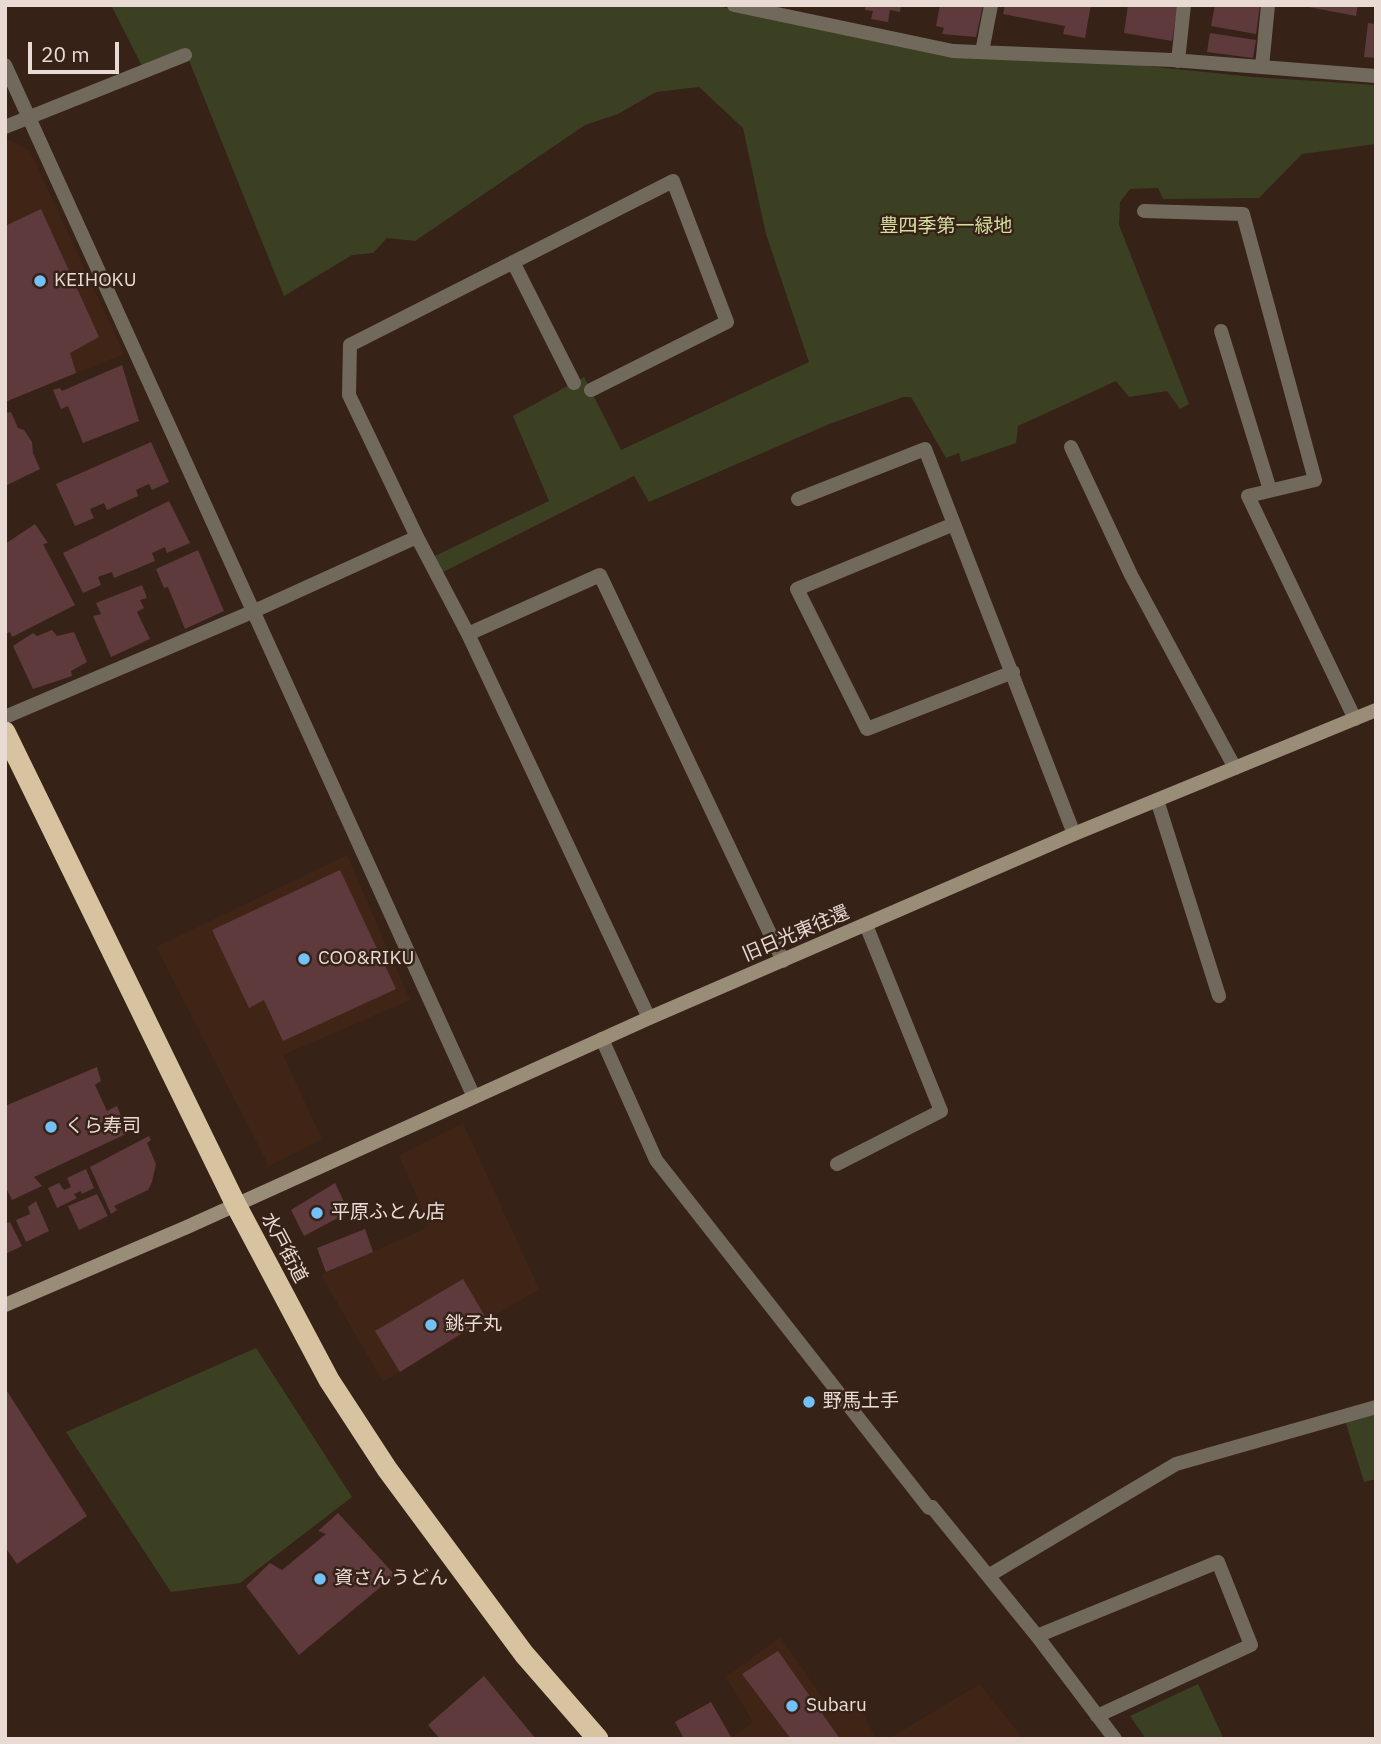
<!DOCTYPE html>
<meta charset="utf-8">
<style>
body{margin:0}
#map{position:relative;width:1381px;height:1744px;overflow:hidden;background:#362217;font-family:"IBM Plex Sans",sans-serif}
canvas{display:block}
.frame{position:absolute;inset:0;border:7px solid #e9dbd4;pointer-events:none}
.scale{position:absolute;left:28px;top:42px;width:91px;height:32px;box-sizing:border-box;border:4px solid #e9dbd4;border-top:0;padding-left:9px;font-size:21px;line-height:24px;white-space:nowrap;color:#e9dbd4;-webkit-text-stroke:5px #362217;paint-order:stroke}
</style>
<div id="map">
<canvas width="1381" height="1744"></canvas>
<div class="frame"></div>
<div class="scale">20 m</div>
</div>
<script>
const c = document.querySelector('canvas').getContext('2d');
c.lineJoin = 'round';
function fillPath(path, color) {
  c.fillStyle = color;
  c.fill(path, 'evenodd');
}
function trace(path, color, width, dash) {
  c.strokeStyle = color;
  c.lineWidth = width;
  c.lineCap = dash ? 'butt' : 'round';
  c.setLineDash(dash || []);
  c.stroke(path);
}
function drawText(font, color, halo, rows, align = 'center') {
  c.font = font + ' "IBM Plex Sans","Noto Sans JP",sans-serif';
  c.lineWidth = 5;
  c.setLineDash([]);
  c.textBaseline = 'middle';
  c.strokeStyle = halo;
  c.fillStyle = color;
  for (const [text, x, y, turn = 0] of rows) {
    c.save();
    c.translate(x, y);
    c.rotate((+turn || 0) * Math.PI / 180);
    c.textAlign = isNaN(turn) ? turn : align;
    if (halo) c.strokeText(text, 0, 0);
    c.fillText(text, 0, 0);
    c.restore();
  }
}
const built = new Path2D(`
 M 10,140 L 30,151 L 124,354 L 5,402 L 5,142 Z
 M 347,855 L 410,1000 L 283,1055 L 322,1139 L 269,1166 L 156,947 Z
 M 463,1123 L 539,1289 L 383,1382 L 321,1275 L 429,1227 L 399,1155 Z
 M 780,1637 L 834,1714 L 857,1701 L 876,1739 L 729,1739 L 753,1722 L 726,1677 Z
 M 980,1684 L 1023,1739 L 888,1739 Z`);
const green = new Path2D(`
 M 111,5 L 712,5 L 866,37 L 1253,77 L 1376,85 L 1376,144 L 1302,154 L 1259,198 L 1163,199 L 1158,188 L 1130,189 L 1120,202 L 1119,225 L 1189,404 L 1180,409 L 1167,391 L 1129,397 L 1116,381 L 1018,426 L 1016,443 L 961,462 L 959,453 L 946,458 L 911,397 L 903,397 L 827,425 L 649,502 L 634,476 L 443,572 L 433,557 L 549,501 L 513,416 L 584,377 L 621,450 L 809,362 L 766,234 L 743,128 L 699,87 L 656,92 L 618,114 L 585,125 L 415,241 L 387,238 L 373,253 L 352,255 L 284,296 L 184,48 L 142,66 Z
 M 256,1348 L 352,1497 L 240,1583 L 171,1592 L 66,1432 Z
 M 1376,1407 L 1376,1479 L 1364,1482 L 1344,1417 Z
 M 1198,1684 L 1223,1737 L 1146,1739 L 1130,1716 Z`);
const building = new Path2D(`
 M 866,5 L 901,5 L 900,12 L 890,10 L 888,22 L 871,19 L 873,11 L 865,10 Z
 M 940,5 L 983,5 L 976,37 L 942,34 L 944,28 L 936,26 Z
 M 1005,5 L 1091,5 L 1085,38 L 1063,34 L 1065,26 L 1003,14 Z
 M 1128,5 L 1178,5 L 1172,41 L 1124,33 Z
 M 1215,5 L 1260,5 L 1256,34 L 1211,26 Z
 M 1298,5 L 1358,5 L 1356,16 Z
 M 1368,23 L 1376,24 L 1376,58 L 1364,57 Z
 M 1210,33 L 1256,40 L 1253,58 L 1207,52 Z
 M 41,209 L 99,337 L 70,353 L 76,373 L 5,402 L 5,226 Z
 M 122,365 L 139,421 L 83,443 L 68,406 L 61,409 L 53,390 L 60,388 L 62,391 Z
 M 11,412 L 18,428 L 24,430 L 32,442 L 33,453 L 40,469 L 5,486 L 5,413 Z
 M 151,442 L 169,482 L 152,490 L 149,484 L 136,490 L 138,496 L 107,510 L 104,503 L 90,509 L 94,518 L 75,526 L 56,484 Z
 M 169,501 L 190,543 L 167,553 L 165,547 L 152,553 L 155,561 L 114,578 L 112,572 L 98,577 L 101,585 L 83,593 L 63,553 Z
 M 35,524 L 48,543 L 43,544 L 75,605 L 12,637 L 10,632 L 5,634 L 5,544 Z
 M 198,550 L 224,611 L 185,629 L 168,587 L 164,588 L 156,569 Z
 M 142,585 L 147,598 L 140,600 L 144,608 L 137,612 L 150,639 L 111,657 L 93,616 L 101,614 L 96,603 Z
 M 52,630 L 57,636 L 74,632 L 87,662 L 71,671 L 72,676 L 33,689 L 13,646 L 33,633 L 37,636 Z
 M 340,870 L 396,989 L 283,1041 L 264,1000 L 249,1008 L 212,930 Z
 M 97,1067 L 101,1081 L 95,1085 L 107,1111 L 117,1106 L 128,1133 L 34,1177 L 42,1186 L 12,1200 L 5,1186 L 5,1106 Z
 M 149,1136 L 151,1140 L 147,1143 L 156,1164 L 152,1182 L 148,1190 L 114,1206 L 117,1210 L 111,1214 L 90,1167 Z
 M 86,1169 L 94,1188 L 82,1194 L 81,1191 L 74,1194 L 77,1198 L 57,1208 L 48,1188 L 59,1183 L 64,1190 L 71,1187 L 67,1178 Z
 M 335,1183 L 349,1212 L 304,1236 L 291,1210 Z
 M 97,1194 L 108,1216 L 79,1230 L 68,1206 Z
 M 36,1201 L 49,1231 L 26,1242 L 16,1220 L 30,1214 L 28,1207 Z
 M 10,1222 L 22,1246 L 5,1254 L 5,1224 Z
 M 365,1229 L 373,1252 L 326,1272 L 317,1248 Z
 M 463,1279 L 486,1318 L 400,1372 L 375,1331 Z
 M 5,1388 L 87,1516 L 17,1564 L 5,1547 Z
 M 338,1513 L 395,1575 L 299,1655 L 246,1586 L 270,1563 L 282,1570 L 326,1534 L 318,1531 Z
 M 778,1651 L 840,1739 L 791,1739 L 742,1674 Z
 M 484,1676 L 536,1739 L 440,1739 L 428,1725 Z
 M 711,1702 L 731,1737 L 684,1739 L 675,1722 Z`);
const lane = new Path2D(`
 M 1221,331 L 1270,490
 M 1071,447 L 1131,575 L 1235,768
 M 1157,800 L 1219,996
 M 602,1039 L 656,1160 L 929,1508 L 932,1507`);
const street = new Path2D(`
 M 734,5 L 953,51 L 1172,60 L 1376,76
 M 982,52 L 991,5
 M 1178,61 L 1184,5
 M 5,65 L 474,1097
 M 1262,67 L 1268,5
 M 5,127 L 185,55
 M 1144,211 L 1243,214 L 1315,480 L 1248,496 L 1355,719
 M 513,262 L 574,383
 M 798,499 L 925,449 L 1074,834
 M 954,524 L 797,589 L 867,729 L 1013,672
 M 417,537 L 349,395 L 350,345 L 673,181 L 727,322 L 591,390
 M 468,634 L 600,575 L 783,961
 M 5,717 L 252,612 L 417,537 L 468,634 L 649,1018
 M 837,1164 L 941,1111 L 866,925
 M 932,1507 L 1037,1636 L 1115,1739
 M 988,1576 L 1176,1464 L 1376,1407
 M 1037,1636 L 1218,1562 L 1251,1645 L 1097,1716`);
const secondary = new Path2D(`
 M 5,1305 L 187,1227 L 649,1018 L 1074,834 L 1376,710`);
const highway = new Path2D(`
 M 5,732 L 236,1205 L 329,1380 L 387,1469 L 524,1654 L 598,1739`);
const markers = [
 [40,281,7,"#73c1f6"],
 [304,959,7,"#73c1f6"],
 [51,1127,7,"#73c1f6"],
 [317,1213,7,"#73c1f6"],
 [431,1325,7,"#73c1f6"],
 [809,1402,7,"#73c1f6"],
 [320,1579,7,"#73c1f6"],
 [792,1706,7,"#73c1f6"]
];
const parkNames = [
 ["豊四季第一緑地",946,227]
];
const poiNames = [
 ["KEIHOKU",54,281],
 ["COO&RIKU",318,959],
 ["くら寿司",65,1127],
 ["平原ふとん店",331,1213],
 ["銚子丸",445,1325],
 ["野馬土手",823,1402],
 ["資さんうどん",334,1579],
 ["Subaru",806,1706]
];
const streetNames = [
 ["旧日光東往還",796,934,-23],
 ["水戸街道",284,1248,62]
];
fillPath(built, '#402517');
fillPath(green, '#3c4023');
fillPath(building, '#5e3a3d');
trace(lane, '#71695b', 14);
trace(street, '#71695b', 14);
trace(secondary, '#9a8d78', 14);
trace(highway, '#d8c3a1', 21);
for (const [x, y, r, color] of markers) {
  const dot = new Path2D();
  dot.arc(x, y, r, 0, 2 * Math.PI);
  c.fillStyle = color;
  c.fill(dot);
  trace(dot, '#362217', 2.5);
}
drawText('19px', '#d5dd9f', '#362217', parkNames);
drawText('19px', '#e9dbd4', '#362217', poiNames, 'left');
drawText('19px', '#e9dbd4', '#362217', streetNames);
</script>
